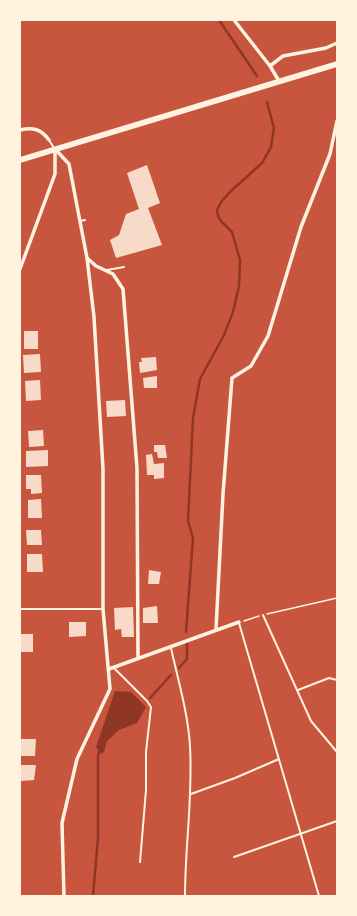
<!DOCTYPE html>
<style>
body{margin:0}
#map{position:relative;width:357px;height:916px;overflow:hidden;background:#c8553d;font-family:"DejaVu Sans",sans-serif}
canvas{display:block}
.frame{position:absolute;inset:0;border:21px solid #fff3e0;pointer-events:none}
</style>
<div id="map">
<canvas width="357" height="916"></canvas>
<div class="frame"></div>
</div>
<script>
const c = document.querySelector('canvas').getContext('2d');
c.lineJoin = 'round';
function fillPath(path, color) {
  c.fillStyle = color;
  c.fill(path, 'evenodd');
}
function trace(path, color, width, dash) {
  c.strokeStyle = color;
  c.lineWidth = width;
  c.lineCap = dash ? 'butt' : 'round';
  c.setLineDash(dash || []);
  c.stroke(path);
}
const water = new Path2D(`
 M 115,691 L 131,692 L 146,707 L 137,723 L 119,730 L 107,741 L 104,752 L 101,754 L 96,747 Z`);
const stream = new Path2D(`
 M 219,20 L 257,76
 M 186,632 L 193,538 L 188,521 L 193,418 L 200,379 L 224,335 L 233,312 L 239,286 L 240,260 L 232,232 L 221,221 L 218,216 L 217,210 L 221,202 L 230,192 L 262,163 L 271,147 L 274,128 L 267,102
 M 179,668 L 187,659 L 187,643
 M 150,698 L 171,675
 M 93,896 L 98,838 L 98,755 L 100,749`);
const building = new Path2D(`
 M 147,165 L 160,203 L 148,208 L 162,245 L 116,258 L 110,240 L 119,235 L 126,214 L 139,209 L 127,173 Z
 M 24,331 L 38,331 L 38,349 L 24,349 Z
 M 40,354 L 41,372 L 24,373 L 23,355 Z
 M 156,357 L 157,370 L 140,373 L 139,362 L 142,362 L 141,358 Z
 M 157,376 L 157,388 L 144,388 L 143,378 Z
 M 40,380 L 41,400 L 26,401 L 25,381 Z
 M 125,400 L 126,416 L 107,417 L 106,401 Z
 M 43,430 L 44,446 L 29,447 L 28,431 Z
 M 154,445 L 165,445 L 167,458 L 158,458 L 157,452 L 154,452 Z
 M 48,450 L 48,466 L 26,467 L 26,451 Z
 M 152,454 L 154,464 L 164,463 L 164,478 L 154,479 L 154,475 L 147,475 L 146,455 Z
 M 26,475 L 41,475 L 42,493 L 31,494 L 31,489 L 26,489 Z
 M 41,499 L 42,518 L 28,518 L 28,500 Z
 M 26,530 L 41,530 L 42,545 L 27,545 Z
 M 27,554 L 42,554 L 43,572 L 27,572 Z
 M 149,570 L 161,572 L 159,584 L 148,584 Z
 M 157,606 L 158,623 L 143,623 L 143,608 Z
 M 133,607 L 134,637 L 122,637 L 121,629 L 115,630 L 114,608 Z
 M 69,622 L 86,622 L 86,636 L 69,637 Z
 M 20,634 L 33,634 L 33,652 L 21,652 Z
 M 20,739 L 36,739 L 35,756 L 20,756 Z
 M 20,765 L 36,765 L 34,780 L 20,781 Z`);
const path = new Path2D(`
 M 267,614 L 337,598
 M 244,621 L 259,616`);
const service = new Path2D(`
 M 49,140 L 54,148
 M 80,221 L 85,220
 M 107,270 L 124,267
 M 20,609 L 103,609
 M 263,615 L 311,721 L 337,752
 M 239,623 L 319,896
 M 171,648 C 178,680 188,713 190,746 C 193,797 185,846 185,896
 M 114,668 L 147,701 L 151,707 L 146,752 L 146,790 L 140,862
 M 298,690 L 329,678 L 337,680
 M 191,794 L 235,778 L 279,759
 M 234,857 L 337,821`);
const minor = new Path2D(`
 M 234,20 L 270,66 L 279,81
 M 270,66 L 283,56 L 326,48 L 337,43
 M 20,130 C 33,127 41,129 49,140
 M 55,149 L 69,164 L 87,258 L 94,317 L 103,469 L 103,609 L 110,689 L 77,759 L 62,823 L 64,896
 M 87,258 L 96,266 L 113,274 L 123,289 L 137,468 L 138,658
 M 20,269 L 55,174 L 55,149
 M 216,629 L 223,494 L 232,378 L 251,366 L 268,336 L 301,227 L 330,154 L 337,121
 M 109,669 L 239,622`);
const trunk = new Path2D(`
 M 20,160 L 337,64`);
fillPath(water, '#8f3625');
trace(stream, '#8f3625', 2.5);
fillPath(building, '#f7dbc8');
trace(path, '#fff3e0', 1.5);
trace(service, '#fff3e0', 2);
trace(minor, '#fff3e0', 3.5);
trace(trunk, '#fff3e0', 6);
</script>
